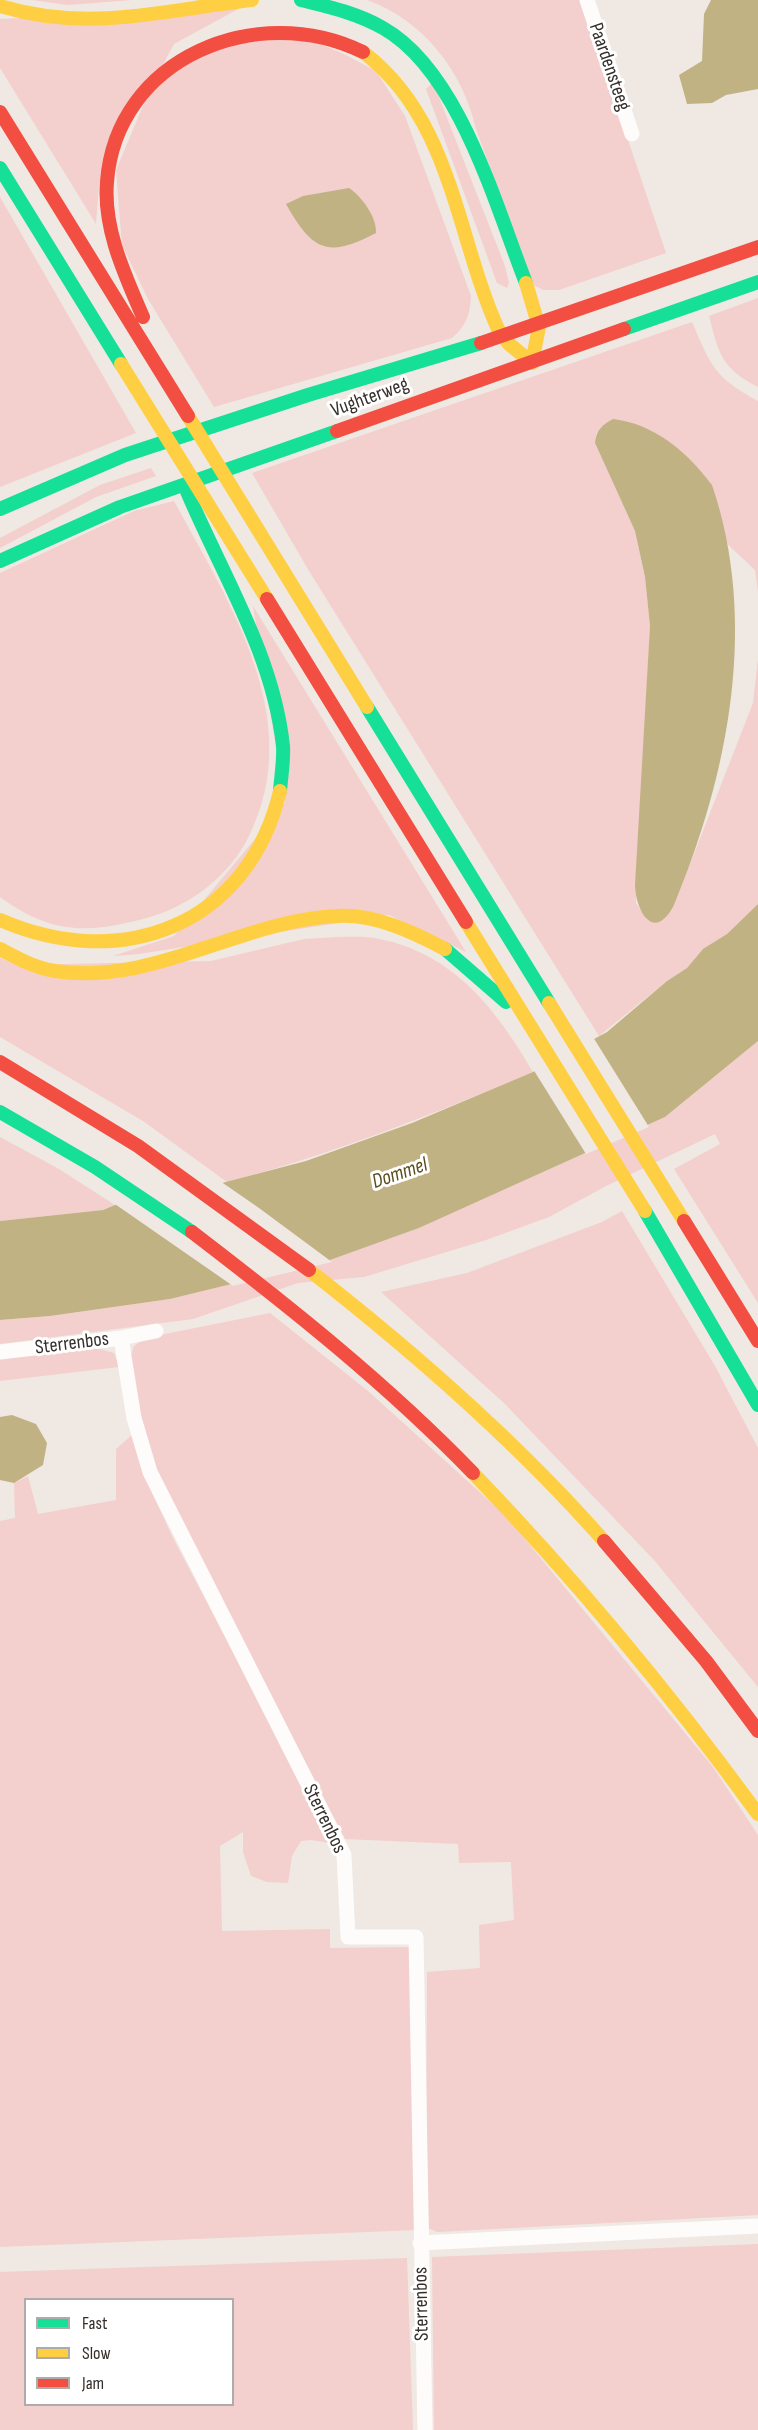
<!DOCTYPE html>
<style>
body{margin:0}
#map{position:relative;width:758px;height:2430px;overflow:hidden;background:#f0e8e3;font-family:"Sofia Sans Condensed",sans-serif}
canvas{display:block}
.legend{position:absolute;left:24px;top:2298px;width:210px;height:108px;box-sizing:border-box;background:#fff;border:2px solid #aeacaa;margin:0;padding:8px 10px;list-style:none;font-size:18px;color:#342f2b}
.legend li{display:flex;align-items:center;gap:12px;height:30px}
.legend b{width:30px;border:2px solid #aeacaa}
</style>
<div id="map">
<canvas width="758" height="2430"></canvas>
<ul class="legend">
<li><b style="height:8px;background:#16e098"></b>Fast</li>
<li><b style="height:8px;background:#ffcf43"></b>Slow</li>
<li><b style="height:8px;background:#f24e42"></b>Jam</li>
</ul>
</div>
<script>
const c = document.querySelector('canvas').getContext('2d');
c.lineJoin = 'round';
function fillPath(path, color) {
  c.fillStyle = color;
  c.fill(path, 'evenodd');
}
function trace(path, color, width, dash) {
  c.strokeStyle = color;
  c.lineWidth = width;
  c.lineCap = dash ? 'butt' : 'round';
  c.setLineDash(dash || []);
  c.stroke(path);
}
function drawText(font, color, halo, rows, align = 'center') {
  c.font = font + ' "Sofia Sans Condensed",sans-serif';
  c.lineWidth = 6;
  c.setLineDash([]);
  c.textBaseline = 'middle';
  c.strokeStyle = halo;
  c.fillStyle = color;
  for (const [text, x, y, turn = 0] of rows) {
    c.save();
    c.translate(x, y);
    c.rotate((+turn || 0) * Math.PI / 180);
    c.textAlign = isNaN(turn) ? turn : align;
    if (halo) c.strokeText(text, 0, 0);
    c.fillText(text, 0, 0);
    c.restore();
  }
}
const green = new Path2D(`
 M 32,0 L 132,0 L 68,5 Z
 M 367,0 L 581,0 L 666,253 L 559,290 L 543,290 L 533,285 L 476,129 C 463,71 423,20 367,0 Z
 M 240,8 L 174,44 L 99,184 L 96,224 L 0,68 L 0,19 Z
 M 286,35 L 315,42 L 344,54 L 376,71 L 405,116 L 471,296 C 470,314 467,325 452,338 L 214,407 L 148,299 L 122,245 L 116,170 L 146,99 L 174,71 L 199,53 L 226,43 L 251,37 Z
 M 433,82 L 505,266 L 509,283 L 507,288 L 497,283 L 426,89 Z
 M 0,197 L 136,433 L 0,487 Z
 M 758,298 L 758,387 C 721,368 719,354 709,316 Z
 M 692,322 C 711,366 714,377 758,401 L 758,592 L 755,570 L 602,426 L 596,434 L 595,443 L 635,531 L 645,577 L 650,626 L 636,903 L 648,921 C 663,922 667,917 674,905 L 753,703 L 758,659 L 758,904 L 727,934 L 703,950 L 687,968 L 667,981 L 599,1036 L 309,571 L 252,473 Z
 M 151,468 L 156,476 L 96,497 L 0,548 L 0,538 L 100,485 Z
 M 174,501 C 229,603 307,719 249,836 C 230,875 191,905 150,917 C 89,934 52,935 0,897 L 0,573 L 134,511 Z
 M 253,606 L 466,952 L 389,915 L 139,954 L 113,956 L 174,936 L 285,803 Z
 M 338,937 C 352,937 366,936 379,939 C 453,953 497,1010 533,1072 C 431,1115 333,1154 227,1182 L 143,1121 L 0,1037 L 0,958 L 18,965 L 211,961 L 304,939 Z
 M 758,1041 L 758,1303 L 674,1169 L 720,1144 L 715,1134 L 606,1186 L 549,1217 L 486,1240 L 364,1277 L 298,1283 L 193,1319 L 0,1344 L 0,1320 L 50,1316 L 170,1299 L 330,1260 L 419,1228 L 665,1117 Z
 M 0,1137 L 59,1169 L 115,1205 L 103,1210 L 0,1221 Z
 M 622,1211 L 715,1366 L 758,1448 L 758,1687 L 654,1560 L 504,1403 L 381,1292 L 467,1273 L 602,1222 Z
 M 270,1313 L 368,1391 L 505,1515 L 713,1767 L 758,1835 L 758,2215 L 437,2232 L 426,2227 L 427,1972 L 480,1968 L 479,1925 L 514,1920 L 511,1862 L 459,1863 L 458,1844 L 345,1839 L 163,1487 L 149,1451 L 129,1361 L 134,1346 L 145,1338 Z
 M 96,1348 L 114,1353 L 119,1367 L 0,1381 L 0,1358 Z
 M 133,1434 L 152,1493 L 173,1538 L 307,1792 L 330,1843 L 311,1840 L 301,1841 L 292,1856 L 288,1883 L 267,1882 L 251,1876 L 243,1852 L 243,1832 L 220,1846 L 222,1931 L 330,1929 L 330,1948 L 411,1947 L 416,2230 L 0,2247 L 0,1521 L 15,1518 L 14,1483 L 28,1476 L 38,1514 L 116,1500 L 116,1449 Z
 M 758,2244 L 758,2430 L 434,2430 L 432,2257 Z
 M 407,2258 L 413,2430 L 0,2430 L 0,2272 ZM 26,2300 L 232,2300 L 232,2404 L 26,2404 Z`);
const water = new Path2D(`
 M 711,0 L 758,0 L 758,89 L 726,95 L 712,103 L 687,104 L 679,75 L 702,61 L 704,14 Z
 M 349,188 C 362,197 377,217 376,233 C 327,259 312,250 286,204 L 303,196 Z
 M 613,419 C 655,424 687,452 712,485 C 758,620 730,771 674,905 C 654,943 636,912 635,885 L 650,626 L 645,577 L 635,531 L 595,443 C 596,430 602,425 613,419 Z
 M 758,904 L 758,1041 L 665,1117 L 419,1228 L 330,1260 L 170,1299 L 50,1316 L 0,1320 L 0,1221 L 103,1210 L 115,1205 L 176,1195 L 306,1161 L 412,1123 L 533,1072 L 607,1032 L 667,981 L 687,968 L 703,949 L 727,934 Z
 M 12,1415 L 36,1424 L 47,1443 L 43,1465 L 14,1483 L 0,1480 L 0,1417 Z`);
const pier = new Path2D(`
 M 593,1037 L 649,1127 L 586,1154 L 533,1069 Z
 M 220,1181 L 259,1208 L 332,1262 L 233,1286 L 112,1202 L 175,1192 Z`);
const street = new Path2D(`
 M 587,0 L 632,134
 M 121,1338 L 134,1418 L 150,1472 L 344,1855 L 348,1937 L 416,1937 L 425,2430
 M 0,1352 L 121,1338 L 156,1331
 M 420,2243 L 758,2226`);
const fast = new Path2D(`
 M 301,0 C 329,7 357,13 383,28 C 459,71 495,204 526,283
 M 0,168 L 121,364
 M 624,329 L 758,282
 M 186,489 C 221,573 273,653 283,746 C 284,760 281,777 280,791
 M 0,509 L 125,455 L 308,395 L 481,343
 M 0,561 L 120,507 L 337,431
 M 367,707 L 549,1003
 M 445,949 L 506,1002
 M 0,1112 L 95,1167 L 192,1232
 M 645,1211 L 758,1405`);
const slow = new Path2D(`
 M 0,6 C 89,33 163,10 252,0
 M 363,52 C 452,119 456,236 498,329 L 508,343 L 532,363
 M 526,283 L 539,327 L 532,363
 M 121,364 L 267,599
 M 188,416 L 367,707
 M 0,920 C 121,973 248,926 280,791
 M 466,922 L 645,1211
 M 0,949 C 17,958 35,968 55,971 C 155,986 240,920 338,916 C 375,914 413,932 445,949
 M 549,1003 L 684,1221
 M 309,1270 C 414,1352 516,1441 604,1541
 M 473,1473 C 578,1582 669,1692 758,1814`);
const jam = new Path2D(`
 M 0,112 L 188,416
 M 143,317 C 125,275 103,229 107,182 C 116,58 257,0 363,52
 M 481,343 L 758,247
 M 337,431 L 624,329
 M 267,599 L 466,922
 M 0,1062 L 138,1146 L 309,1270
 M 684,1221 L 758,1341
 M 192,1232 C 290,1307 387,1384 473,1473
 M 604,1541 L 706,1661 L 758,1731`);
const streetNames = [
 ["Paardensteeg",609,67,71],
 ["Vughterweg",370,398,-20],
 ["Sterrenbos",72,1344,-7],
 ["Sterrenbos",324,1819,64],
 ["Sterrenbos",422,2304,-91]
];
const waterNames = [
 ["Dommel",400,1174,-19]
];
fillPath(green, '#f3cfcd');
fillPath(water, '#c1b284');
fillPath(pier, '#f0e8e3');
trace(street, '#fdfcfb', 15);
trace(fast, '#16e098', 14);
trace(slow, '#ffcf43', 14);
trace(jam, '#f24e42', 14);
drawText('20px', '#342f2b', '#fff', streetNames);
drawText('italic 21px', '#594c1a', '#fff', waterNames);
</script>
